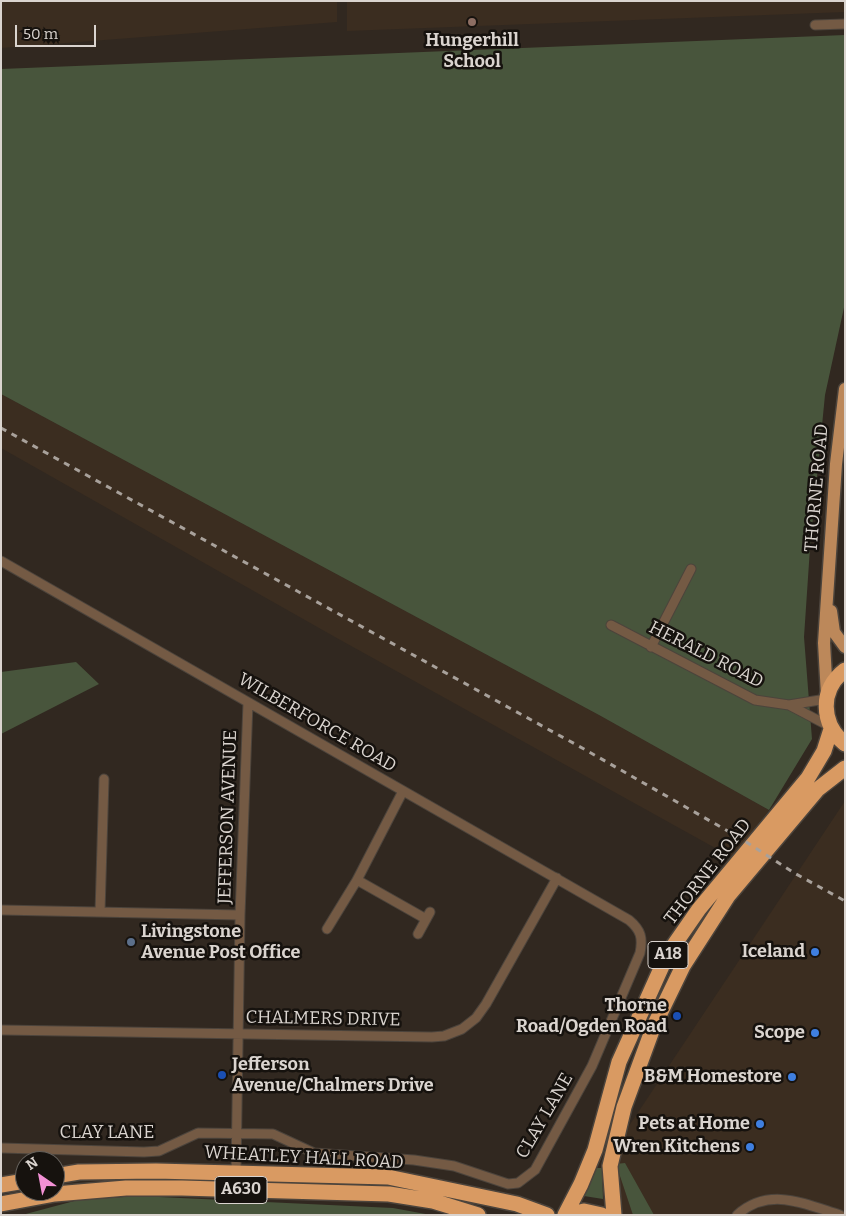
<!DOCTYPE html>
<style>
body{margin:0}
#map{position:relative;width:846px;height:1216px;overflow:hidden;background:#312820;font-family:Bitter,serif}
canvas{display:block}
.frame{position:absolute;inset:0;border:2px solid #dad4cf;pointer-events:none}
.north{position:absolute;left:15px;top:1151px;width:50px;height:50px;box-sizing:border-box;background:#16120e;border:1px solid #64605b;border-radius:50%;rotate:327deg;font-size:14px;font-weight:700;line-height:20px;text-align:center;color:#dad4cf}
.north::after{content:'';display:block;margin:auto;width:18px;height:22px;background:#f391d5;clip-path:polygon(50% 0,100% 100%,50% 72%,0 100%)}
.scale{position:absolute;left:15px;top:25px;width:81px;height:22px;box-sizing:border-box;border:2px solid #dad4cf;border-top:0;padding-left:6px;font-size:15px;line-height:18px;white-space:nowrap;color:#dad4cf;-webkit-text-stroke:4px #16120e;paint-order:stroke}
</style>
<div id="map">
<canvas width="846" height="1216"></canvas>
<div class="frame"></div>
<div class="north">N</div>
<div class="scale">50 m</div>
</div>
<script>
const c = document.querySelector('canvas').getContext('2d');
c.lineJoin = 'round';
function fillPath(path, color) {
  c.fillStyle = color;
  c.fill(path, 'evenodd');
}
function trace(path, color, width, dash) {
  c.strokeStyle = color;
  c.lineWidth = width;
  c.lineCap = dash ? 'butt' : 'round';
  c.setLineDash(dash || []);
  c.stroke(path);
}
function drawText(font, color, halo, rows, align = 'center') {
  c.font = font + ' Bitter,serif';
  c.lineWidth = 5;
  c.setLineDash([]);
  c.textBaseline = 'middle';
  c.strokeStyle = halo;
  c.fillStyle = color;
  for (const [text, x, y, turn = 0] of rows) {
    c.save();
    c.translate(x, y);
    c.rotate((+turn || 0) * Math.PI / 180);
    c.textAlign = isNaN(turn) ? turn : align;
    if (halo) c.strokeText(text, 0, 0);
    c.fillText(text, 0, 0);
    c.restore();
  }
}
const built = new Path2D(`
 M 1,1 L 337,1 L 337,22 L 1,48 Z
 M 347,1 L 845,1 L 845,12 L 347,31 Z
 M 1,394 L 599,715 L 769,810 L 735,859 L 335,637 L 1,448 Z
 M 845,801 L 845,1215 L 608,1215 L 613,1150 Z`);
const green = new Path2D(`
 M 845,35 L 845,303 L 825,395 L 810,548 L 804,637 L 812,739 L 769,810 L 599,715 L 1,394 L 1,69 Z
 M 76,662 L 99,684 L 1,734 L 1,672 Z
 M 625,1163 L 654,1215 L 633,1215 L 616,1164 Z
 M 594,1168 L 602,1168 L 603,1199 L 584,1196 Z
 M 138,1196 L 393,1208 L 431,1215 L 22,1215 L 78,1200 Z`);
const street = new Path2D(`
 M 815,25 L 845,24
 M 1,561 L 629,920 C 641,930 643,938 640,953 L 592,1066 L 535,1170 L 518,1183 L 508,1184 L 454,1166 L 414,1160 L 314,1153 L 273,1134 L 198,1133 L 159,1151 L 144,1152 L 1,1148
 M 611,625 L 755,700 L 789,705 L 826,699
 M 651,647 L 691,569
 M 789,705 L 829,726
 M 357,880 L 426,919
 M 1,910 L 240,915
 M 100,912 L 104,779
 M 327,929 L 357,880 L 403,791
 M 418,934 L 430,912
 M 1,1030 L 432,1037 L 444,1036 L 462,1029 L 476,1018 L 486,1004 L 557,878
 M 236,1172 L 240,915 L 248,703
 M 737,1215 C 769,1186 805,1204 840,1215`);
const primary = new Path2D(`
 M 831,611 L 834,632 L 845,647
 M 827,695 L 824,643 L 836,464 L 845,389`);
const highway = new Path2D(`
 M 845,670 C 819,690 821,724 845,744
 M 55,1176 L 79,1172 L 156,1171 L 388,1177 L 517,1204 L 547,1215
 M 1,1185 L 25,1181
 M 1,1204 L 55,1194 L 126,1188 L 182,1188 L 389,1194 L 433,1201 L 478,1215
 M 565,1215 L 581,1184 L 595,1150 L 619,1062 L 667,955 L 699,909 L 808,778 L 824,751 L 831,729
 M 568,1215 L 584,1211 L 602,1215
 M 614,1215 L 610,1166 L 624,1107 L 653,1028 L 683,966 L 728,896 L 818,789 L 845,768`);
const rail = new Path2D(`
 M 1,428 L 584,749 L 740,838 L 796,874 L 845,901`);
const markers = [
 [472,22,5,"#8d6e63"],
 [131,942,5,"#5c6f8a"],
 [815,952,5,"#3f7fe0"],
 [677,1016,5,"#1a4fb4"],
 [815,1033,5,"#3f7fe0"],
 [222,1075,5,"#1a4fb4"],
 [792,1077,5,"#3f7fe0"],
 [760,1124,5,"#3f7fe0"],
 [750,1147,5,"#3f7fe0"]
];
const shields = [
 [668,955,40],
 [241,1190,52]
];
const shieldNames = [
 ["A18",668,955],
 ["A630",241,1190]
];
const poiNames = [
 ["Hungerhill",472,41,"center"],
 ["School",472,62,"center"],
 ["Livingstone",141,932,"left"],
 ["Avenue Post Office",141,953,"left"],
 ["Iceland",805,952],
 ["Thorne",667,1006],
 ["Road/Ogden Road",667,1027],
 ["Scope",805,1033],
 ["Jefferson",232,1065,"left"],
 ["Avenue/Chalmers Drive",232,1086,"left"],
 ["B&M Homestore",782,1077],
 ["Pets at Home",750,1124],
 ["Wren Kitchens",740,1147]
];
const streetNames = [
 ["THORNE ROAD",817,488,-85],
 ["HERALD ROAD",706,655,27],
 ["WILBERFORCE ROAD",317,723,30],
 ["JEFFERSON AVENUE",228,817,-88],
 ["THORNE ROAD",708,872,-52],
 ["CHALMERS DRIVE",323,1019,1],
 ["CLAY LANE",545,1116,-60],
 ["CLAY LANE",107,1133],
 ["WHEATLEY HALL ROAD",304,1158,3]
];
fillPath(built, '#3b2d20');
fillPath(green, '#48553c');
trace(street, '#4c443c', 11);
trace(primary, '#4c443c', 15);
trace(highway, '#4c443c', 18);
trace(street, '#745a44', 9);
trace(primary, '#bc885a', 12);
trace(highway, '#d99a62', 15);
trace(rail, '#a8a19b', 3, [6, 6]);
for (const [x, y, r, color] of markers) {
  const dot = new Path2D();
  dot.arc(x, y, r, 0, 2 * Math.PI);
  c.fillStyle = color;
  c.fill(dot);
  trace(dot, '#16120e', 2);
}
for (const [x, y, w] of shields) {
  const box = new Path2D();
  box.roundRect(x - w / 2, y - 13.5, w, 27, 4);
  c.fillStyle = '#16120e';
  c.fill(box);
  trace(box, '#dad4cf', 1);
}
drawText('bold 16px', '#dad4cf', null, shieldNames);
drawText('bold 18px', '#dad4cf', '#16120e', poiNames, 'right');
drawText('18px', '#dad4cf', '#16120e', streetNames);
</script>
